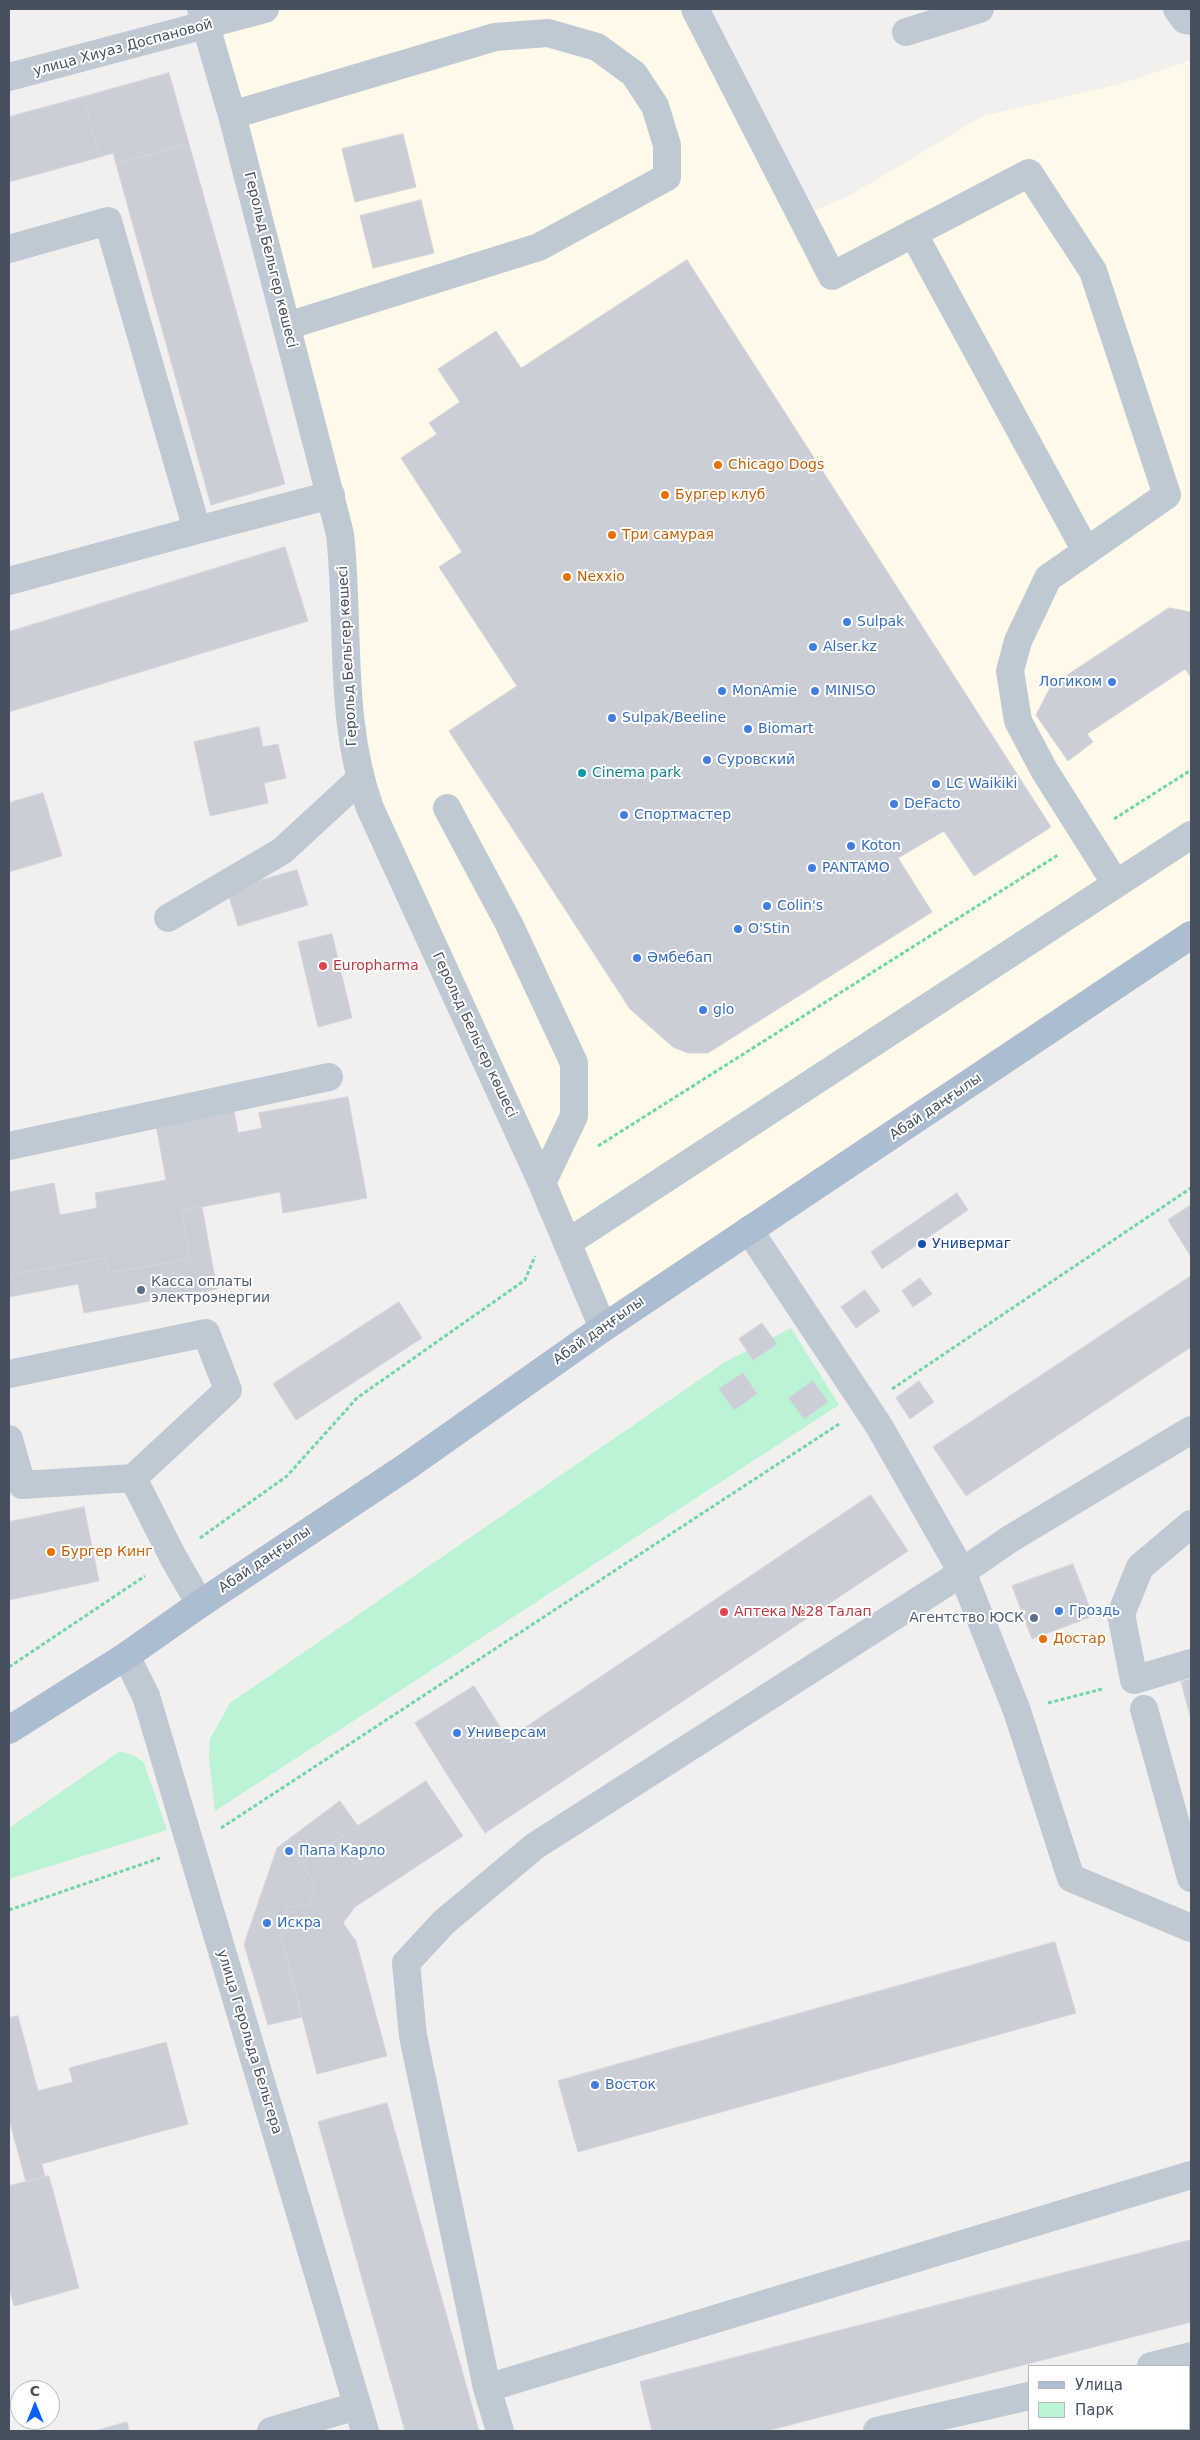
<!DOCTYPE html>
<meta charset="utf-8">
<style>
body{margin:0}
#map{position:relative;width:1200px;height:2440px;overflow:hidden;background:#f2f0ef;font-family:"DejaVu Sans",sans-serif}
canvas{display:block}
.frame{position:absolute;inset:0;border:10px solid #45515f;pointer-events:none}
.legend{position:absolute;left:1028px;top:2365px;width:162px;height:65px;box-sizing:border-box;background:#fff;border:1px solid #b5b9bf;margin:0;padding:6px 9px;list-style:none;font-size:15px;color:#45515f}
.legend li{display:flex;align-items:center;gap:10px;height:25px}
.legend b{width:25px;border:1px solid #b5b9bf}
.north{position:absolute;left:10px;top:2380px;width:50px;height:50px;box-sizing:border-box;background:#fff;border:1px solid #b5b9bf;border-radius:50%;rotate:0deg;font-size:14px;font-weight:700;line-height:20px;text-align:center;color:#45515f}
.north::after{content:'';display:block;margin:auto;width:18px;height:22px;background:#055ef7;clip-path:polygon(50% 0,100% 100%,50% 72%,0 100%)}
</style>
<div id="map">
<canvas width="1200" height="2440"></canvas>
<div class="frame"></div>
<ul class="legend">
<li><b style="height:6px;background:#acbcd1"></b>Улица</li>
<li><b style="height:14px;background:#baf4d4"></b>Парк</li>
</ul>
<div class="north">С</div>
</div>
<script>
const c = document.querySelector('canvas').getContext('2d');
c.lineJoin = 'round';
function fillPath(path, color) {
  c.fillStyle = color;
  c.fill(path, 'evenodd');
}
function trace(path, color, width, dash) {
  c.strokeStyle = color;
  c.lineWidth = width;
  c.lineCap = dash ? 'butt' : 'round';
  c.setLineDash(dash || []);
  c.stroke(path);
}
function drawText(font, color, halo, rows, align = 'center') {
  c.font = font + ' "DejaVu Sans",sans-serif';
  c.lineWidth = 4;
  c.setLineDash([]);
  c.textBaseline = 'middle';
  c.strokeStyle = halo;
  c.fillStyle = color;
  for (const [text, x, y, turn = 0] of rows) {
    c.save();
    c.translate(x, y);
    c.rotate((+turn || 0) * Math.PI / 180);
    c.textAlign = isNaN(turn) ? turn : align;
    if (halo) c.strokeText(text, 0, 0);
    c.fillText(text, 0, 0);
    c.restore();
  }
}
const commercial = new Path2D(`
 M 265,9 L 695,9 L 801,216 L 847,197 L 983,116 L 1121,84 L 1191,60 L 1191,935 L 603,1328 L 370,808 L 343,561 L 205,26 Z`);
const green = new Path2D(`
 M 791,1328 L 839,1405 L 215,1811 L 209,1758 L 210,1739 L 230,1703 L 725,1362 Z
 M 120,1751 L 135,1756 L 144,1763 L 167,1830 L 9,1879 L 9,1828 Z`);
const building = new Path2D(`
 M 169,73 L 189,144 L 116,164 L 113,153 L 100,157 L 83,97 Z
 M 83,97 L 100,157 L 9,182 L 9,117 Z
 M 403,134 L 416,187 L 355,202 L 342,149 Z
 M 189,144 L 285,484 L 211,505 L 116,164 Z
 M 421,200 L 434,253 L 373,268 L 360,216 Z
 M 687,260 L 1051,827 L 974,876 L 944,831 L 898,858 L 932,912 L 708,1053 L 688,1053 L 673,1047 L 630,1009 L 449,731 L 517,686 L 439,567 L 462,552 L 401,458 L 437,434 L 429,423 L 460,402 L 438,369 L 496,331 L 521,368 Z
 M 285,547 L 308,621 L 9,712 L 9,632 Z
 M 1169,608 L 1191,612 L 1191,677 L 1185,669 L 1087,734 L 1093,742 L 1068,761 L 1036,715 L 1051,686 Z
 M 259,727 L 263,747 L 278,744 L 286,778 L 264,783 L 268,803 L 210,816 L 194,742 Z
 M 43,793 L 62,856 L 9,872 L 9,803 Z
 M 297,870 L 308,905 L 238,926 L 227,890 Z
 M 332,934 L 352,1018 L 318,1027 L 298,942 Z
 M 348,1097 L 367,1198 L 283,1213 L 280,1192 L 181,1211 L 190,1259 L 108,1273 L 105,1258 L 9,1275 L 9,1192 L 54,1183 L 60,1215 L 97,1208 L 95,1193 L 166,1180 L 156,1125 L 234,1110 L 238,1133 L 262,1128 L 259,1113 Z
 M 957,1193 L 968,1210 L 882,1269 L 871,1252 Z
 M 1191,1205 L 1191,1257 L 1168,1220 Z
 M 202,1207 L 217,1289 L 84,1313 L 78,1284 L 9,1297 L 9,1275 L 105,1258 L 108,1273 L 190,1259 L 181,1211 Z
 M 1191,1276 L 1191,1347 L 966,1496 L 933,1447 Z
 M 920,1278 L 932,1294 L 913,1307 L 902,1291 Z
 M 865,1290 L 880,1311 L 856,1328 L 841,1307 Z
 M 399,1302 L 422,1338 L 296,1420 L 273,1384 Z
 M 762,1323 L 777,1344 L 753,1360 L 739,1339 Z
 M 743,1373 L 757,1394 L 734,1410 L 719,1389 Z
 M 813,1381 L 828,1402 L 804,1419 L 789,1398 Z
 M 919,1381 L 934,1402 L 910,1419 L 896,1398 Z
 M 871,1495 L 908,1551 L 485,1833 L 448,1776 L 508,1739 Z
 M 84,1507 L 99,1581 L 9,1600 L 9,1522 Z
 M 1073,1564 L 1093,1616 L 1032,1639 L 1012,1586 Z
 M 1191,1679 L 1191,1719 L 1181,1682 Z
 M 474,1686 L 508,1739 L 448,1776 L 415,1723 Z
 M 426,1781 L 463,1836 L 355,1907 L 343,1923 L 356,1941 L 387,2056 L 317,2074 L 281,1936 L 287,1907 L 308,1905 L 315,1885 L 302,1863 Z
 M 340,1801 L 358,1826 L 302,1863 L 315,1885 L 308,1905 L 287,1907 L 281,1936 L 302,2017 L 268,2025 L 244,1944 L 277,1848 Z
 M 1055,1942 L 1076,2013 L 578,2152 L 558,2081 Z
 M 18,2016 L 38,2091 L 73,2082 L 69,2068 L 166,2042 L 188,2124 L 42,2164 L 45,2177 L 26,2182 L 9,2119 L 9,2018 Z
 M 387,2103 L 479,2431 L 405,2431 L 318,2122 Z
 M 49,2176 L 79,2288 L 14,2306 L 9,2287 L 9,2186 Z
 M 1191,2240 L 1191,2322 L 766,2431 L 652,2431 L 640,2382 Z
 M 127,2422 L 129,2431 L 95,2431 Z
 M 1090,2429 L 1157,2429 L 1158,2431 L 1080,2431 Z`);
const path = new Path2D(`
 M 1114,819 L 1191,770
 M 598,1146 L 1058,855
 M 892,1389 L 1191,1188
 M 200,1538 L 287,1476 L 357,1398 L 525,1280 L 535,1256
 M 9,1667 L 145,1576
 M 1048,1703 L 1102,1689
 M 221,1828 L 839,1424
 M 9,1910 L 160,1858`);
const minor = new Path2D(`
 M 201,9 L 232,115 L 340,534 C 350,626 338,720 370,808 L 542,1183 L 603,1328
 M 695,9 L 832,276 L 1029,173 L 1093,271 L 1167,495 L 1048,578 L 1018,641 L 1010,671 L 1018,721 L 1044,770 L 1116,884
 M 1177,9 L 1185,20 L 1191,21
 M 906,32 L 980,9
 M 9,77 L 265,9
 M 232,115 L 495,37 L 548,33 L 597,47 L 634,74 L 655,106 L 667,145 L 667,177 L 539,247 L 287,326
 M 913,233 L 1086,551
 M 9,249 L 108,221 L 197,530 L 9,581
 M 197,530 L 331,495
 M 447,808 L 509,924 L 574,1063 L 574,1116 L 542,1183
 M 168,918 L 282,851 L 359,780
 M 9,1146 L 329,1077
 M 749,1230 L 879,1426 L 962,1572 L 1017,1711 L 1071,1878 L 1191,1928
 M 567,1243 L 1191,835
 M 9,1374 L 206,1333 L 228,1390 L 133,1478 L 22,1485 L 9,1439
 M 133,1478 L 173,1557 L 200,1604
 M 1191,1524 L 1140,1567 L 1121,1614 L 1134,1680 L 1191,1663
 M 126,1656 L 146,1696 L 365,2431
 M 1144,1709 L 1191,1878
 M 1151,2366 L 1191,2356
 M 487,2388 L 1191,2175
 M 271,2431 L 357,2406
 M 500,2431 L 487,2388 L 413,2036 L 406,1963 L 444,1922 L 535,1846 L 946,1583 L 1010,1539 L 1191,1430
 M 877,2431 L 1029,2396`);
const major = new Path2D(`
 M 9,1730 L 126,1656 L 200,1604 L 406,1467 L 603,1328 L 1191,935`);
const markers = [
 [718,465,5,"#e8710a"],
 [665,495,5,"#e8710a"],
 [612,535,5,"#e8710a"],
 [567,577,5,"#e8710a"],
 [847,622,5,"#3f7fe0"],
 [813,647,5,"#3f7fe0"],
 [1112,682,5,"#3f7fe0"],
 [722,691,5,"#3f7fe0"],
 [815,691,5,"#3f7fe0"],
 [612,718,5,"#3f7fe0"],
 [748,729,5,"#3f7fe0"],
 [707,760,5,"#3f7fe0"],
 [582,773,5,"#0f9aa8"],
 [936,784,5,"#3f7fe0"],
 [894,804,5,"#3f7fe0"],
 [624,815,5,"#3f7fe0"],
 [851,846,5,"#3f7fe0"],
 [812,868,5,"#3f7fe0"],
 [767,906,5,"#3f7fe0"],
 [738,929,5,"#3f7fe0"],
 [637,958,5,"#3f7fe0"],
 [323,966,5,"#e0444e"],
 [703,1010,5,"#3f7fe0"],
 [922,1244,5,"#1a4fb4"],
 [141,1290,5,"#5c6f8a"],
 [51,1552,5,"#e8710a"],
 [1059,1611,5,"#3f7fe0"],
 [724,1612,5,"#e0444e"],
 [1034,1618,5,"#5c6f8a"],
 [1043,1639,5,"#e8710a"],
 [457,1733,5,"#3f7fe0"],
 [289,1851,5,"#3f7fe0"],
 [267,1923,5,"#3f7fe0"],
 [595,2085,5,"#3f7fe0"]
];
const streetNames = [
 ["улица Хиуаз Доспановой",123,48,-15],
 ["Герольд Бельгер көшесі",270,260,76],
 ["Герольд Бельгер көшесі",348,656,-93],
 ["Герольд Бельгер көшесі",474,1035,65],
 ["Абай даңғылы",936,1107,-34],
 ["Абай даңғылы",599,1331,-35],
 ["Абай даңғылы",265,1560,-34],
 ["улица Герольда Бельгера",249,2042,73]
];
const foodNames = [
 ["Chicago Dogs",728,465],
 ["Бургер клуб",675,495],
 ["Три самурая",622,535],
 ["Nexxio",577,577],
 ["Бургер Кинг",61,1552],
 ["Достар",1053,1639]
];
const shopNames = [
 ["Sulpak",857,622],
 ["Alser.kz",823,647],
 ["Логиком",1102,682,"right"],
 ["MonAmie",732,691],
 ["MINISO",825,691],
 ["Sulpak/Beeline",622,718],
 ["Biomart",758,729],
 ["Суровский",717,760],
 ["LC Waikiki",946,784],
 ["DeFacto",904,804],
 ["Спортмастер",634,815],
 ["Koton",861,846],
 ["PANTAMO",822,868],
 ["Colin's",777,906],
 ["O'Stin",748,929],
 ["Әмбебап",647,958],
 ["glo",713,1010],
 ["Гроздь",1069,1611],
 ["Универсам",467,1733],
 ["Папа Карло",299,1851],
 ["Искра",277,1923],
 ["Восток",605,2085]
];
const cultureNames = [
 ["Cinema park",592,773]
];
const healthNames = [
 ["Europharma",333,966],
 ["Аптека №28 Талап",734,1612]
];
const transitNames = [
 ["Универмаг",932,1244]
];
const serviceNames = [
 ["Касса оплаты",151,1282],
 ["электроэнергии",151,1298],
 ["Агентство ЮСК",1024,1618,"right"]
];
fillPath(commercial, '#fef9e8');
fillPath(green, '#baf4d4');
fillPath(building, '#cbced6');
trace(building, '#d3d5dc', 1);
trace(path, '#6ed6aa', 3, [4, 2.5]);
trace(minor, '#bfc9d3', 28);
trace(major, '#acbcd1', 28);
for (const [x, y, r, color] of markers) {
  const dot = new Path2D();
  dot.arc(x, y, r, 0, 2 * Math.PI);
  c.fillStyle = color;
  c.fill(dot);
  trace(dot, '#fff', 2);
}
drawText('14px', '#45515f', '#fff', streetNames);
drawText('14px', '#c56008', '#fff', foodNames, 'left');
drawText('14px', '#366cbe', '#fff', shopNames, 'left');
drawText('14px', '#0d838f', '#fff', cultureNames, 'left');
drawText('14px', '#be3a42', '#fff', healthNames, 'left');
drawText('14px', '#164399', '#fff', transitNames, 'left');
drawText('14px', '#4e5e75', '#fff', serviceNames, 'left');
</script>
